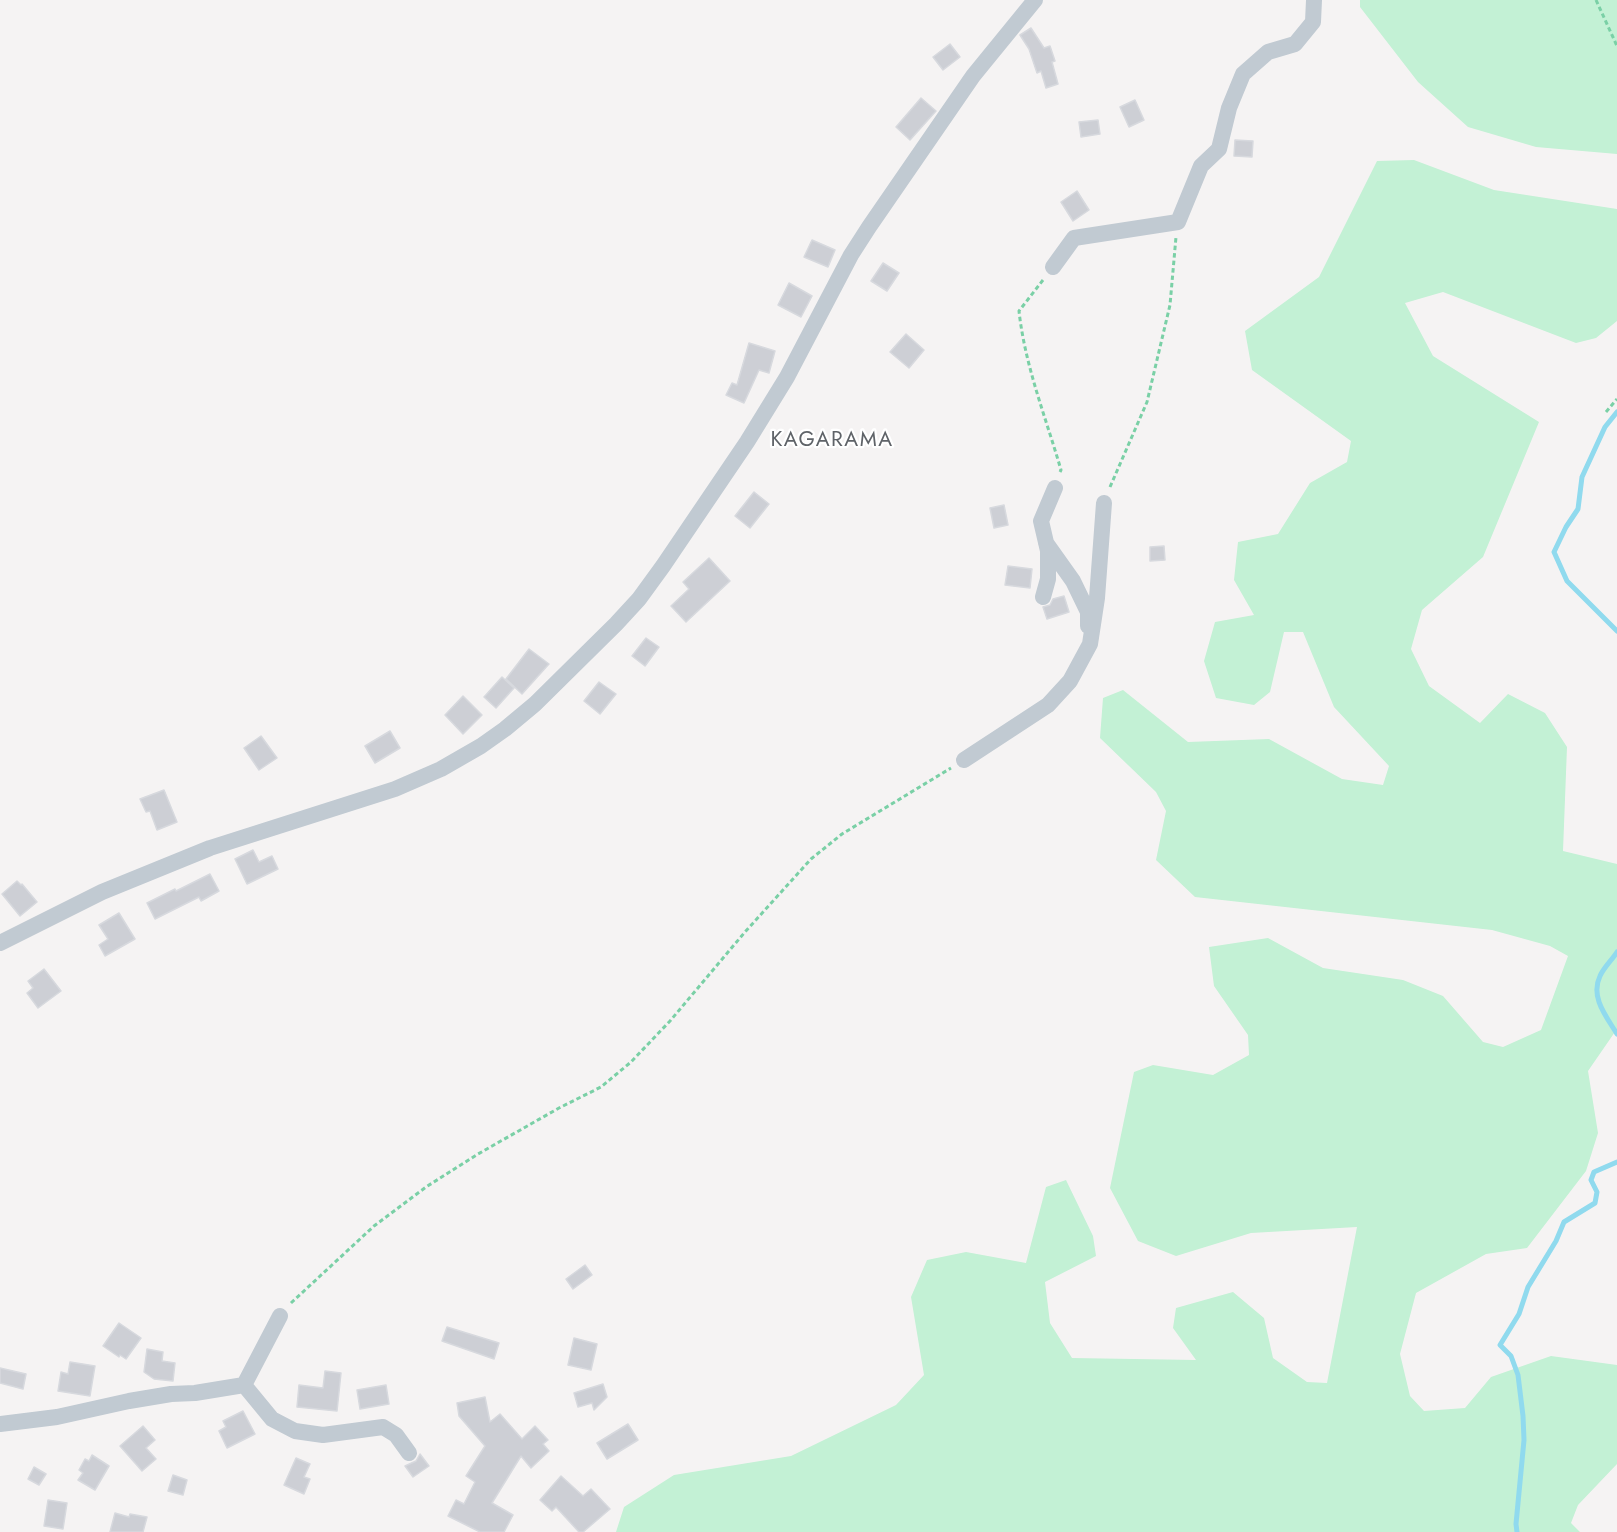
<!DOCTYPE html>
<style>
body{margin:0}
canvas{display:block;background:#f5f3f3}
</style>
<canvas width="1617" height="1532"></canvas>
<script>
const c = document.querySelector('canvas').getContext('2d');
c.lineJoin = 'round';
function fillPath(path, color) {
  c.fillStyle = color;
  c.fill(path, 'evenodd');
}
function trace(path, color, width, dash) {
  c.strokeStyle = color;
  c.lineWidth = width;
  c.lineCap = dash ? 'butt' : 'round';
  c.setLineDash(dash || []);
  c.stroke(path);
}
function drawText(font, color, halo, rows, align = 'center') {
  c.font = font + ' Jost,sans-serif';
  c.lineWidth = 4.5;
  c.setLineDash([]);
  c.textBaseline = 'middle';
  c.strokeStyle = halo;
  c.fillStyle = color;
  for (const [text, x, y, turn = 0] of rows) {
    c.save();
    c.translate(x, y);
    c.rotate((+turn || 0) * Math.PI / 180);
    c.textAlign = isNaN(turn) ? turn : align;
    if (halo) c.strokeText(text, 0, 0);
    c.fillText(text, 0, 0);
    c.restore();
  }
}
const green = new Path2D(`
 M 1360,0 L 1617,0 L 1617,154 L 1536,147 L 1468,127 L 1418,82 L 1360,7 Z
 M 1414,160 L 1494,190 L 1617,209 L 1617,321 L 1596,338 L 1576,343 L 1443,292 L 1405,303 L 1433,356 L 1539,422 L 1483,557 L 1422,610 L 1411,649 L 1429,686 L 1480,723 L 1508,694 L 1545,713 L 1567,747 L 1563,851 L 1617,864 L 1617,1029 L 1588,1071 L 1598,1133 L 1586,1171 L 1527,1248 L 1486,1254 L 1416,1293 L 1400,1354 L 1410,1396 L 1424,1411 L 1465,1408 L 1491,1377 L 1551,1356 L 1617,1365 L 1617,1464 L 1578,1505 L 1571,1523 L 1580,1532 L 616,1532 L 624,1507 L 674,1475 L 791,1456 L 896,1405 L 924,1375 L 911,1297 L 927,1260 L 966,1252 L 1026,1263 L 1046,1187 L 1066,1180 L 1093,1236 L 1096,1256 L 1045,1282 L 1050,1323 L 1072,1358 L 1196,1360 L 1173,1328 L 1176,1308 L 1233,1292 L 1264,1318 L 1273,1358 L 1307,1382 L 1327,1383 L 1357,1227 L 1251,1233 L 1176,1256 L 1138,1241 L 1110,1188 L 1134,1072 L 1153,1065 L 1213,1075 L 1249,1055 L 1248,1035 L 1214,986 L 1209,947 L 1268,938 L 1323,968 L 1403,980 L 1443,996 L 1483,1042 L 1503,1047 L 1541,1030 L 1568,956 L 1550,946 L 1492,930 L 1195,897 L 1156,860 L 1166,811 L 1156,792 L 1100,738 L 1103,698 L 1123,690 L 1188,742 L 1269,739 L 1342,779 L 1383,785 L 1389,766 L 1334,707 L 1303,632 L 1284,632 L 1270,692 L 1254,705 L 1216,698 L 1204,661 L 1215,622 L 1254,615 L 1234,580 L 1238,542 L 1278,534 L 1310,483 L 1347,462 L 1351,441 L 1252,370 L 1245,331 L 1319,277 L 1377,161 Z`);
const stream = new Path2D(`
 M 1617,412 L 1605,427 L 1582,477 L 1578,509 L 1566,527 L 1554,552 L 1567,581 L 1617,631
 M 1617,952 C 1612,960 1604,967 1600,976 C 1590,997 1606,1016 1617,1034
 M 1517,1532 L 1516,1524 L 1524,1440 L 1523,1416 L 1518,1375 L 1511,1356 L 1500,1345 L 1519,1314 L 1528,1287 L 1556,1241 L 1564,1222 L 1595,1203 L 1597,1192 L 1591,1180 L 1594,1172 L 1617,1162`);
const building = new Path2D(`
 M 1031,28 L 1044,48 L 1050,46 L 1055,61 L 1052,62 L 1058,84 L 1046,88 L 1041,71 L 1037,73 L 1029,49 L 1020,35 Z
 M 950,44 L 960,57 L 943,70 L 933,57 Z
 M 921,98 L 936,111 L 910,140 L 896,127 Z
 M 1135,100 L 1144,120 L 1129,127 L 1120,107 Z
 M 1098,120 L 1100,134 L 1081,137 L 1079,122 Z
 M 1235,140 L 1253,141 L 1252,157 L 1234,156 Z
 M 1077,191 L 1089,210 L 1073,221 L 1061,202 Z
 M 812,240 L 835,250 L 828,267 L 804,257 Z
 M 883,263 L 899,273 L 887,291 L 871,281 Z
 M 789,283 L 812,296 L 801,317 L 778,305 Z
 M 906,334 L 924,350 L 909,368 L 890,352 Z
 M 749,343 L 775,351 L 769,373 L 759,370 L 744,403 L 726,395 L 732,383 L 737,385 Z
 M 754,492 L 769,504 L 750,528 L 735,516 Z
 M 1004,505 L 1008,525 L 994,528 L 990,508 Z
 M 1164,546 L 1165,560 L 1150,561 L 1150,547 Z
 M 709,558 L 730,581 L 686,622 L 671,606 L 689,589 L 683,582 Z
 M 1008,566 L 1032,569 L 1030,588 L 1005,585 Z
 M 1064,596 L 1069,612 L 1047,619 L 1043,607 L 1050,605 L 1053,599 Z
 M 646,638 L 659,647 L 645,666 L 632,656 Z
 M 529,649 L 549,664 L 522,694 L 506,679 Z
 M 502,677 L 514,688 L 496,708 L 484,697 Z
 M 599,682 L 616,694 L 600,714 L 584,701 Z
 M 463,696 L 482,715 L 463,734 L 445,715 Z
 M 390,731 L 400,748 L 375,763 L 365,746 Z
 M 261,736 L 277,758 L 259,770 L 244,748 Z
 M 164,790 L 177,822 L 157,830 L 150,811 L 146,812 L 140,799 Z
 M 253,850 L 259,862 L 272,856 L 278,869 L 247,884 L 235,859 Z
 M 210,874 L 219,891 L 201,901 L 199,897 L 155,919 L 147,903 L 175,889 L 176,891 Z
 M 17,881 L 21,885 L 22,884 L 37,902 L 20,916 L 2,894 Z
 M 119,913 L 135,939 L 105,956 L 99,945 L 108,939 L 99,925 Z
 M 44,969 L 61,991 L 38,1008 L 27,993 L 33,988 L 28,981 Z
 M 585,1265 L 592,1275 L 573,1289 L 566,1279 Z
 M 119,1323 L 141,1338 L 126,1359 L 120,1355 L 119,1357 L 103,1346 Z
 M 447,1327 L 499,1343 L 494,1359 L 442,1341 Z
 M 574,1338 L 597,1344 L 591,1370 L 568,1365 Z
 M 147,1349 L 163,1352 L 162,1361 L 175,1363 L 173,1381 L 154,1379 L 144,1372 Z
 M 70,1362 L 95,1366 L 90,1396 L 58,1391 L 61,1372 L 68,1374 Z
 M 0,1368 L 26,1374 L 23,1389 L 0,1383 Z
 M 325,1371 L 341,1373 L 337,1411 L 297,1407 L 299,1385 L 323,1388 Z
 M 603,1384 L 607,1397 L 594,1410 L 592,1403 L 578,1407 L 574,1393 Z
 M 386,1385 L 389,1404 L 360,1409 L 357,1390 Z
 M 485,1397 L 490,1422 L 500,1414 L 522,1439 L 535,1426 L 548,1440 L 543,1444 L 549,1451 L 531,1468 L 521,1456 L 492,1503 L 513,1515 L 504,1532 L 480,1532 L 448,1516 L 456,1500 L 464,1504 L 475,1482 L 466,1476 L 485,1446 L 459,1416 L 457,1403 Z
 M 243,1411 L 255,1434 L 227,1448 L 219,1431 L 226,1427 L 223,1421 Z
 M 628,1424 L 638,1440 L 607,1459 L 597,1443 Z
 M 143,1426 L 155,1440 L 146,1448 L 156,1459 L 142,1471 L 120,1446 Z
 M 420,1454 L 429,1466 L 413,1477 L 405,1466 L 416,1461 Z
 M 92,1455 L 109,1466 L 95,1490 L 78,1480 L 83,1473 L 79,1470 L 85,1459 L 89,1461 Z
 M 296,1458 L 310,1464 L 304,1477 L 310,1479 L 304,1494 L 284,1485 Z
 M 34,1467 L 46,1474 L 39,1485 L 28,1479 Z
 M 173,1475 L 187,1480 L 183,1495 L 168,1491 Z
 M 561,1476 L 583,1496 L 591,1489 L 610,1509 L 583,1532 L 579,1532 L 556,1507 L 552,1511 L 540,1500 Z
 M 48,1500 L 67,1503 L 63,1529 L 44,1526 Z
 M 115,1513 L 129,1517 L 130,1514 L 147,1517 L 143,1532 L 110,1532 Z`);
const path = new Path2D(`
 M 1596,0 L 1617,46
 M 1043,280 L 1019,311 C 1025,366 1046,418 1061,470 L 1060,472
 M 1606,412 L 1617,399
 M 1110,487 L 1147,402 L 1170,305 L 1176,237
 M 291,1303 L 374,1226 L 426,1187 L 478,1154 L 559,1108 L 601,1087 L 631,1062 L 670,1021 L 745,932 L 811,859 L 842,834 L 951,768`);
const minor = new Path2D(`
 M 1053,267 L 1074,238 L 1178,222 L 1201,166 L 1219,149 L 1229,108 L 1243,74 L 1268,52 L 1295,44 L 1313,22 L 1314,0
 M 1046,543 L 1073,581 L 1088,612 L 1088,626
 M 1043,597 L 1048,579 L 1048,551 L 1041,521 L 1055,488
 M 964,760 L 1048,705 L 1070,681 L 1090,644 L 1097,598 L 1104,503
 M 0,943 L 102,892 L 210,848 L 395,789 L 441,769 L 481,746 L 505,729 L 535,704 L 616,624 L 639,599 L 663,566 L 747,442 L 787,377 L 851,255 L 869,227 L 973,76 L 1035,0
 M 244,1385 L 280,1316
 M 0,1424 L 57,1417 L 129,1401 L 171,1394 L 195,1393 L 244,1385 L 272,1419 L 295,1431 L 323,1435 L 383,1427 L 396,1435 L 409,1453`);
const quarterNames = [
 ["KAGARAMA",832,441]
];
fillPath(green, '#c3f1d5');
trace(stream, '#90daee', 5);
fillPath(building, '#cdcfd5');
trace(building, '#d7d9de', 1.5);
trace(path, '#7ad0a6', 3, [4.5, 3]);
trace(minor, '#c1cad2', 16);
c.letterSpacing = '1.5px';
drawText('21px', '#5f6368', '#fff', quarterNames);
c.letterSpacing = '0px';
</script>
